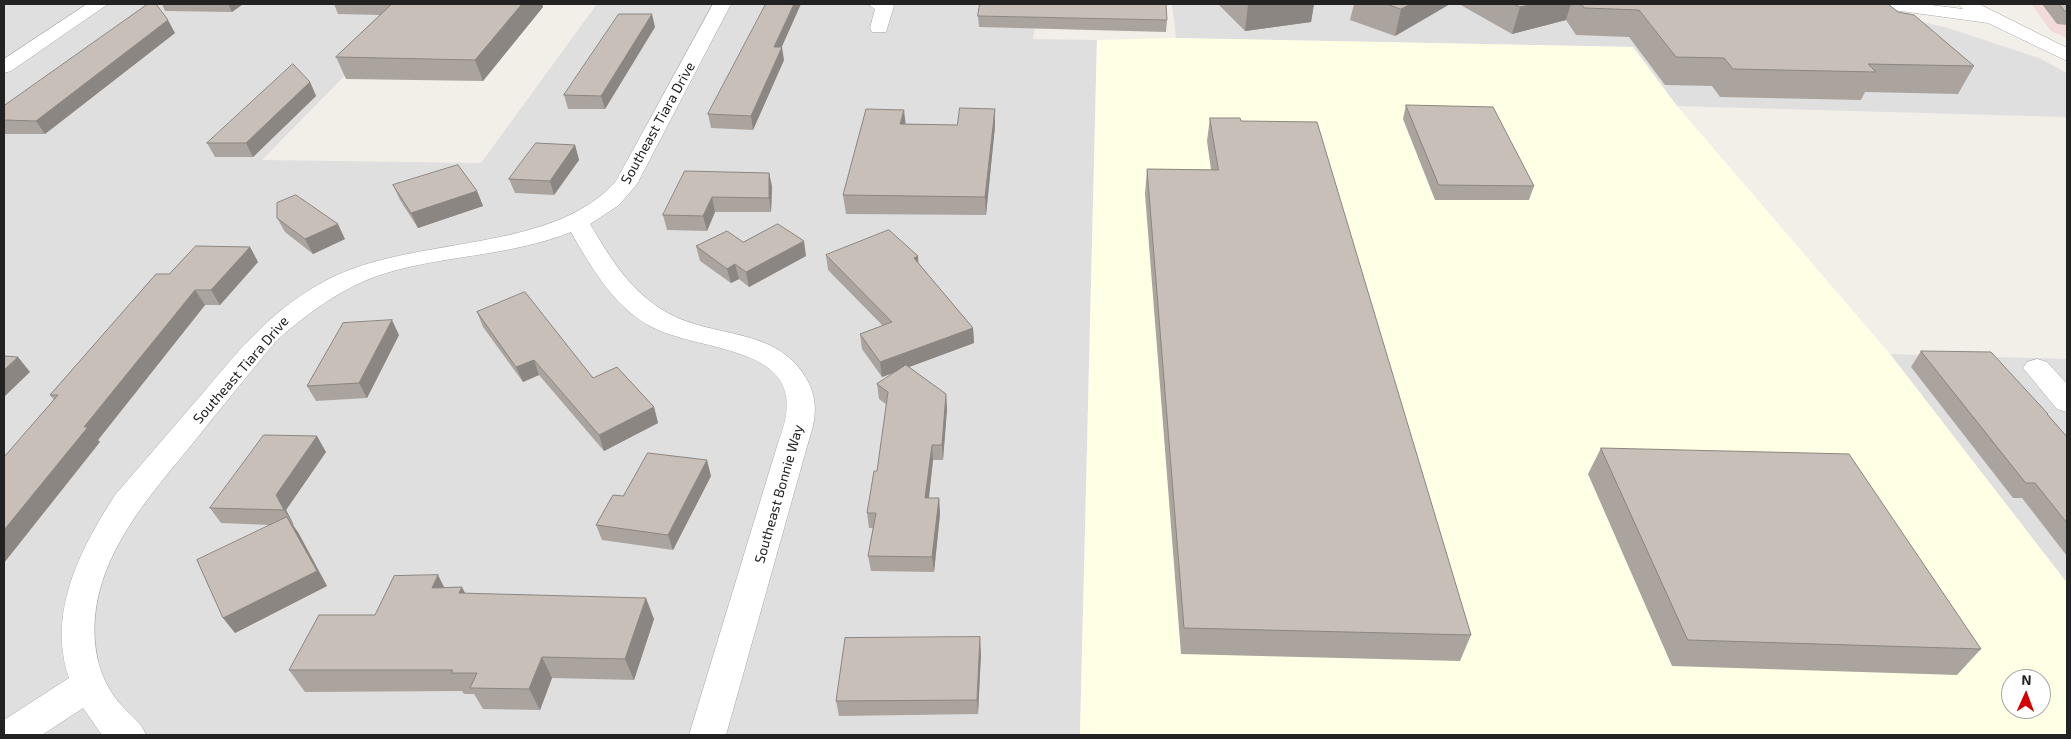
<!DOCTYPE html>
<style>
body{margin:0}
#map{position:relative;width:2071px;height:739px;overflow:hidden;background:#f2efe9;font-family:"Exo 2",sans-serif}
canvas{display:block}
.frame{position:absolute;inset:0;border:5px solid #222;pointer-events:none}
.north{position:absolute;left:2001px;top:669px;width:50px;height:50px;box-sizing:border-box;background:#fff;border:1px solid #a7a7a7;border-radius:50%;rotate:2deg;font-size:14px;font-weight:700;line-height:20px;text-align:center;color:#222}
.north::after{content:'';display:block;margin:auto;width:18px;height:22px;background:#d40000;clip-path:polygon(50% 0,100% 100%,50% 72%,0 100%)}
</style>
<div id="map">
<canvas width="2071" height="739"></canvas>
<div class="frame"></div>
<div class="north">N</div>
</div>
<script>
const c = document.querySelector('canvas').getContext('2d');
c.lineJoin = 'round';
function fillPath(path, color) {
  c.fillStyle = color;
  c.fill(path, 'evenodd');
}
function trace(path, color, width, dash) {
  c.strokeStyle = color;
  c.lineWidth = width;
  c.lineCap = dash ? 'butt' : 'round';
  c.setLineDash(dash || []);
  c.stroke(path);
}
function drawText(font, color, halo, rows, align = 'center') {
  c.font = font + ' "Exo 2",sans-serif';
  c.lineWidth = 5;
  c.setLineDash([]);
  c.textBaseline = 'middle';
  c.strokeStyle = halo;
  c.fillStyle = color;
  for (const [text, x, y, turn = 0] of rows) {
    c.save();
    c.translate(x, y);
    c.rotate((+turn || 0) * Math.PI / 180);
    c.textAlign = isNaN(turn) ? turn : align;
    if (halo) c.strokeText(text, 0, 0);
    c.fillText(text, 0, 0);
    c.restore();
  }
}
const residential = new Path2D(`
 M 4,4 L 415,4 L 262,160 L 481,163 L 597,4 L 1038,4 L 1033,39 L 1097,40 L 1080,735 L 4,735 Z
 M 1172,4 L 1813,4 L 1906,18 L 1948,28 L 2039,58 L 2067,73 L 2067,117 L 1677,106 L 1633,47 L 1176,38 Z
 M 1890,354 L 2067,359 L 2067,583 Z`);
const commercial = new Path2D(`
 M 2031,4 L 2067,4 L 2067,38 L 2051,31 Z`);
const education = new Path2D(`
 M 1176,38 L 1633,47 L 1677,106 L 1890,354 L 2067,583 L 2067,735 L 1080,735 L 1097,40 ZM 2011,679 L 2041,679 L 2041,709 L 2011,709 Z`);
const minor = new Path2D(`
 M 87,4 L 108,4 L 11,71 L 4,73 L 4,59 Z
 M 713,4 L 731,4 L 637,184 L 619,205 L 590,224 C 610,258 630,291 666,312 C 712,339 776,326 806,378 C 819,400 816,420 808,443 L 726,735 L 689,735 L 778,443 C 820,341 703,356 648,325 C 612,304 591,267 571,232 C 514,255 451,255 393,271 C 348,283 310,311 276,341 C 248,375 220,409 193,443 C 143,504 79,574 98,661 C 102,677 111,695 123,707 C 132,717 141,722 146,735 L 102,735 L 83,708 L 42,735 L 4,735 L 4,720 L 69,678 C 47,612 80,550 115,495 C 144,461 173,428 202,394 C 241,348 272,309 327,280 C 412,235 553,254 616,181 Z
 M 868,4 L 892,4 L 894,6 L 886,32 L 872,32 L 870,28 L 875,9 Z
 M 1877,4 L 1923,4 L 1963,9 L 1958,4 L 1979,4 L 2067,48 L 2067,61 L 1988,23 L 1886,9 L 1880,8 Z
 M 2037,359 L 2047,362 L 2067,384 L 2067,412 L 2057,409 L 2023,368 L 2027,362 Z`);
const wall = new Path2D(`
 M 162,4 L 243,4 L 232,12 L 165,11 Z
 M 334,4 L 542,4 L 543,7 L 483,81 L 346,79 L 336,57 L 380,15 L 338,14 Z
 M 1218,4 L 1314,4 L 1311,22 L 1245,31 Z
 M 1354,4 L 1450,4 L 1395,36 L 1350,20 Z
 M 1459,4 L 1888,4 L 1898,12 L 1974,66 L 1958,94 L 1865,92 L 1861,100 L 1720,97 L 1712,86 L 1665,85 L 1629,37 L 1576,35 L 1566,20 L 1512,34 Z
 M 2042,4 L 2067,4 L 2067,25 L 2057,24 Z
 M 978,16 L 1167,20 L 1166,32 L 979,27 Z
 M 655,27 L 605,109 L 568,109 L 564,95 Z
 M 175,33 L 45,134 L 4,134 L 4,106 Z
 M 784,60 L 753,130 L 711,128 L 708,114 Z
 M 310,82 L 316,96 L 253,157 L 215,157 L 207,143 Z
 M 1406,105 L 1534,186 L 1529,200 L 1435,200 L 1403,119 Z
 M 995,109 L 995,126 L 986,215 L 846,214 L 843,195 L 905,124 L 957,125 Z
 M 1210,118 L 1241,121 L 1471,635 L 1460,661 L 1181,654 L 1145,194 L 1147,169 L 1211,170 L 1207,141 Z
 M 575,145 L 579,160 L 554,195 L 515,193 L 509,179 Z
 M 769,173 L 772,187 L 771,212 L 715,212 L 707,231 L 667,230 L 663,215 Z
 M 393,185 L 477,191 L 483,206 L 418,228 L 400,200 Z
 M 277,218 L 345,239 L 313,254 L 285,232 Z
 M 743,242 L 806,256 L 749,287 L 739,279 L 731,283 L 700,261 L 696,246 Z
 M 250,247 L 258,262 L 220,305 L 205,305 L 98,440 L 100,442 L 54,400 L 50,395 L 169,274 Z
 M 826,255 L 918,256 L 918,263 L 973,328 L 974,343 L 909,367 L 946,394 L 947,409 L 943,460 L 933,460 L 929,498 L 939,498 L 940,514 L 934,572 L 871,571 L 868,556 L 873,528 L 869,528 L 867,513 L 877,471 L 887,405 L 879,399 L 877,384 L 896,372 L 882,377 L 862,349 L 860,334 L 883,326 L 828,270 Z
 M 477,312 L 593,378 L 654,407 L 658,423 L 604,451 L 539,375 L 523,382 L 483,327 Z
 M 399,335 L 367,398 L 316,401 L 307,386 Z
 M 1921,351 L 2048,414 L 2048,415 L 2067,437 L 2067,556 L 2022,498 L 2013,498 L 1911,367 Z
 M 1601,448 L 1981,649 L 1957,675 L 1672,666 L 1588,474 Z
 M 326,452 L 286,510 L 294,525 L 293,525 L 327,586 L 235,633 L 270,525 L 221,523 L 210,508 Z
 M 711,476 L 673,550 L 602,540 L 596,525 L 623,496 Z
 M 444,588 L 465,594 L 654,619 L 634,680 L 552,678 L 540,710 L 483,709 L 474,694 L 464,694 L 462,691 L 305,692 L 289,670 Z
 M 981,653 L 978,714 L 839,716 L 836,701 Z`);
const shadedWall = new Path2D(`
 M 228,4 L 243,4 L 232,12 Z
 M 522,4 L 542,4 L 543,7 L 483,81 L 475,60 Z
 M 794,4 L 801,4 L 776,60 L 774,47 Z
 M 1248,4 L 1314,4 L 1311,22 L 1245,31 Z
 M 1411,4 L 1450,4 L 1395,36 L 1401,9 Z
 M 1534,4 L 1571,4 L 1566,20 L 1512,34 L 1520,7 Z
 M 652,14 L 655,27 L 605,109 L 601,96 Z
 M 168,20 L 175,33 L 45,134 L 36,121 Z
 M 782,47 L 784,60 L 753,130 L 751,116 Z
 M 310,82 L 316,96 L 253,157 L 246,143 Z
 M 995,109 L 995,126 L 986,215 L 985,197 Z
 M 904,110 L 906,127 L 900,124 Z
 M 575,145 L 579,160 L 554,195 L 550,181 Z
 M 769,173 L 772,187 L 771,212 L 769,198 Z
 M 477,191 L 483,206 L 418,228 L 411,213 Z
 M 712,197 L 715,212 L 707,231 L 703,216 Z
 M 338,224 L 345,239 L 313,254 L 305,239 Z
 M 804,241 L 806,256 L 749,287 L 746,272 Z
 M 250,247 L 258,262 L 220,305 L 211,290 Z
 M 918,256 L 919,271 L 914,258 Z
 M 735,264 L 739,279 L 731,283 L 727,269 Z
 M 195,290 L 205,305 L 98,440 L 100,442 L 4,563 L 4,530 L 84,427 Z
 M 392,320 L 399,335 L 367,398 L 359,383 Z
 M 973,328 L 974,343 L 882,377 L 880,362 Z
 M 18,357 L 30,372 L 4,397 L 4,370 Z
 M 534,360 L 539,375 L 523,382 L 516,367 Z
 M 946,394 L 947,409 L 943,460 L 942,445 Z
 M 654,407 L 658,423 L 604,451 L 599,435 Z
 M 317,436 L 326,452 L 286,510 L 294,525 L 284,510 L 276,495 Z
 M 932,445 L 933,460 L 927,513 L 925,498 Z
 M 707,460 L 711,476 L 673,550 L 668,535 Z
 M 939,498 L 940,514 L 934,572 L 932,557 Z
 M 287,517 L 298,532 L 327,586 L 235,633 L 223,618 Z
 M 438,575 L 449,597 L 432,588 Z
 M 462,587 L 473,609 L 459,593 Z
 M 646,598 L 654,619 L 634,680 L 625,659 Z
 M 980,637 L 981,653 L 978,714 L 977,700 Z
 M 542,657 L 552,678 L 540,710 L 529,689 Z`);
const building = new Path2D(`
 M 148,4 L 156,4 L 168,20 L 36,121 L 4,120 L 4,106 Z
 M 392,4 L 522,4 L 475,60 L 336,57 Z
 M 766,4 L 794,4 L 774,47 L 782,47 L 751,116 L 708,114 Z
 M 980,4 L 1166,4 L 1167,20 L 978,16 Z
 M 1387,4 L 1411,4 L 1401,9 Z
 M 1514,4 L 1534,4 L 1520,7 Z
 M 1581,4 L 1888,4 L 1898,12 L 1914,15 L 1974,66 L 1868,64 L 1876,72 L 1733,69 L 1724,58 L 1676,57 L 1639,10 L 1585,8 Z
 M 2059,4 L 2067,4 L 2067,11 L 2065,11 Z
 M 619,14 L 652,14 L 601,96 L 564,95 Z
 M 293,64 L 310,82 L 246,143 L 207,143 Z
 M 1406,105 L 1493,107 L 1534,186 L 1439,185 Z
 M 960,108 L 995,109 L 985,197 L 843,195 L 866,109 L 904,110 L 900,124 L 957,125 Z
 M 1210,118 L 1240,118 L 1241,121 L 1317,122 L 1471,635 L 1184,628 L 1147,169 L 1218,170 Z
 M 536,143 L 575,145 L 550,181 L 509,179 Z
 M 458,165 L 477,191 L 411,213 L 393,185 Z
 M 685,171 L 769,173 L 769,198 L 712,197 L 703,216 L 663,215 Z
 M 296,195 L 338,224 L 305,239 L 277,218 L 277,203 Z
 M 778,224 L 804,241 L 746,272 L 735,264 L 727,269 L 696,246 L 727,231 L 743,242 Z
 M 889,230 L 918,256 L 914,258 L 973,328 L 880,362 L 860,334 L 892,322 L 826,255 Z
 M 196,246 L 250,247 L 211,290 L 195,290 L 84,427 L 88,427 L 4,530 L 4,457 L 58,395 L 50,395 L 156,274 L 169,274 Z
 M 525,292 L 593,378 L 617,367 L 654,407 L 599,435 L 534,360 L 516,367 L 477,312 Z
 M 392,320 L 359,383 L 307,386 L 343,323 Z
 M 1921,351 L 1991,352 L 2048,414 L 2047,414 L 2067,437 L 2067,523 L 2035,483 L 2026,483 Z
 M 4,356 L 18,357 L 4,370 Z
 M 906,365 L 946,394 L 942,445 L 932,445 L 925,498 L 939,498 L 932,557 L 868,556 L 876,513 L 867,513 L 874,471 L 877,471 L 888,392 L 877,384 Z
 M 264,435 L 317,436 L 276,495 L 284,510 L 210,508 Z
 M 1601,448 L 1849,454 L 1981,649 L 1688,640 Z
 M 648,453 L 707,460 L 668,535 L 596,525 L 613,495 L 623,496 Z
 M 287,517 L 317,571 L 223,618 L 197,560 Z
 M 438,575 L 432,588 L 462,587 L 459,593 L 646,598 L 625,659 L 542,657 L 529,689 L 470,688 L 477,673 L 451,673 L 453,670 L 289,670 L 319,615 L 375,615 L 394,576 Z
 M 980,637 L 977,700 L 836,701 L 845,638 Z`);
const streetNames = [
 ["Southeast Tiara Drive",658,123,-61],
 ["Southeast Tiara Drive",241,370,-49],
 ["Southeast Bonnie Way",779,494,-74]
];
fillPath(residential, '#e0dfdf');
fillPath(commercial, '#f2dad9');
fillPath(education, '#ffffe5');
trace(minor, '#a9a9a9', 1);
fillPath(minor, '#fff');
fillPath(wall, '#aba49e');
fillPath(shadedWall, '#8b8681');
fillPath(building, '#c7bfb8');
trace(building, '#8b8681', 1);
drawText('14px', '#222', '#fff', streetNames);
</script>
